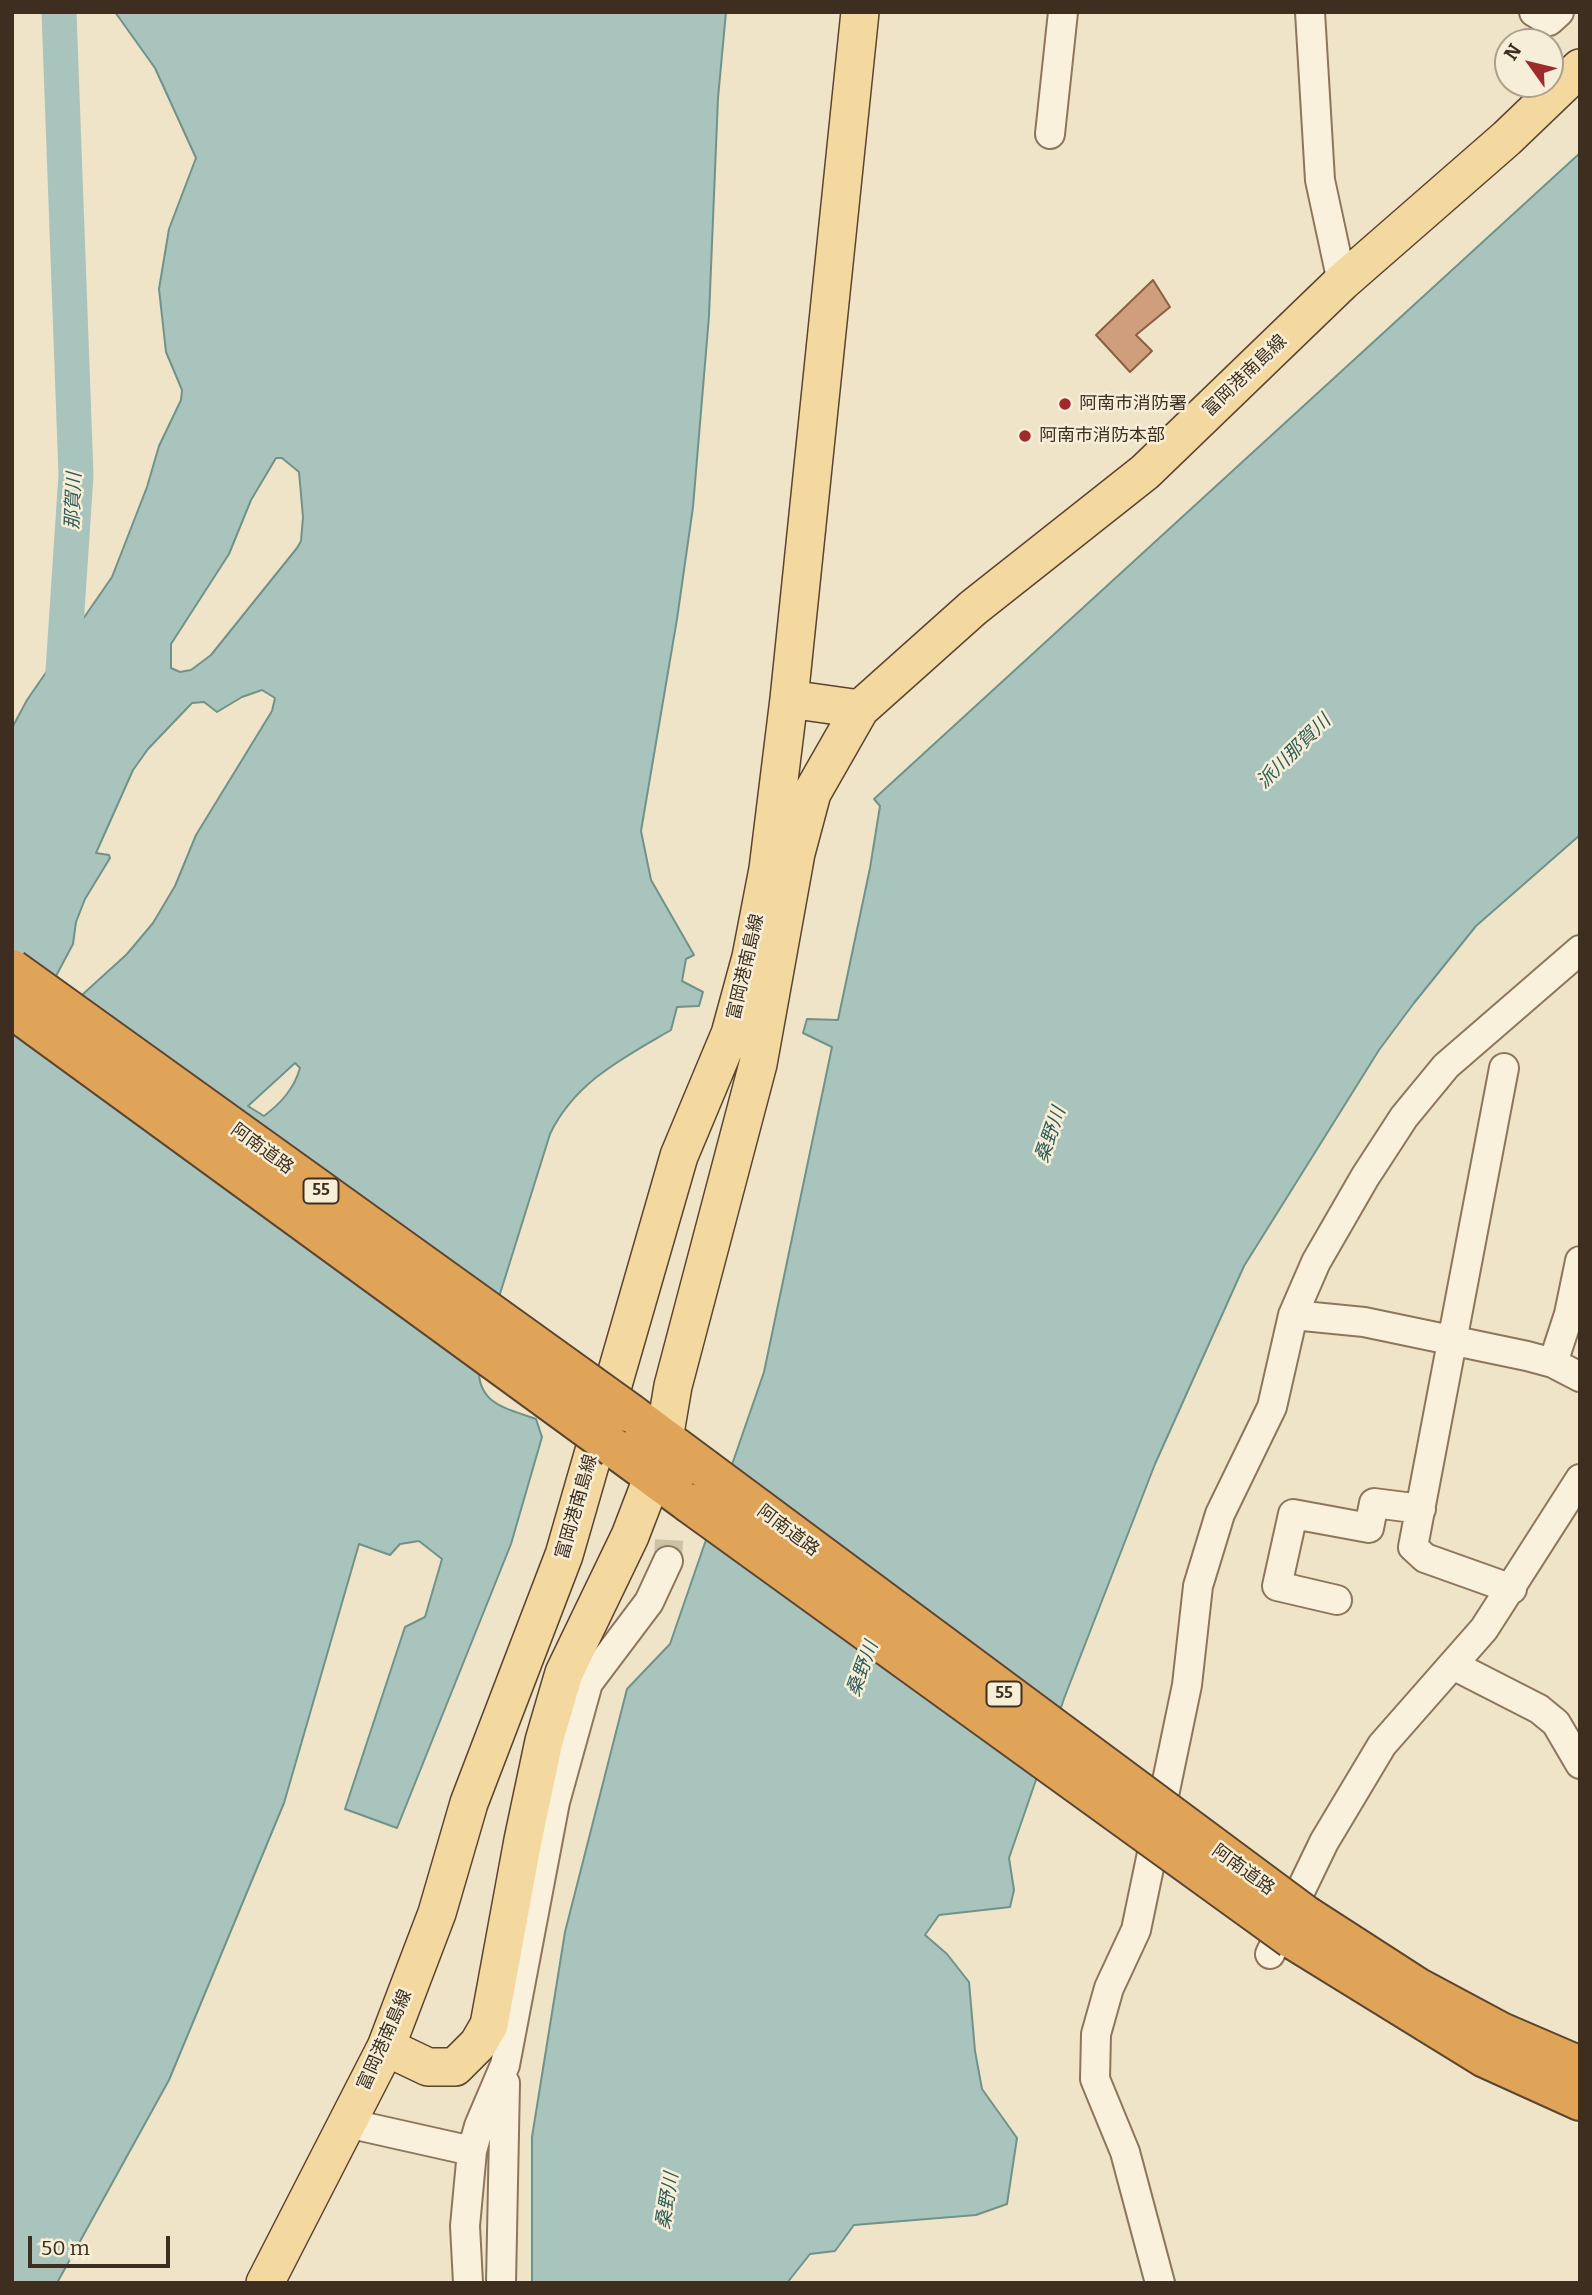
<!DOCTYPE html>
<meta charset="utf-8">
<style>
body{margin:0}
#map{position:relative;width:1592px;height:2295px;overflow:hidden;background:#f0e4c8;font-family:Bitter,serif}
canvas{display:block}
.frame{position:absolute;inset:0;border:14px solid #3d2e20;pointer-events:none}
.north{position:absolute;left:1494px;top:28px;width:70px;height:70px;box-sizing:border-box;background:#f7eed8;border:2px solid #ada18e;border-radius:50%;rotate:304deg;font-size:19px;font-weight:700;line-height:28px;text-align:center;color:#3d2e20}
.north::after{content:'';display:block;margin:auto;width:24px;height:32px;background:#9e2a2b;clip-path:polygon(50% 0,100% 100%,50% 72%,0 100%)}
.scale{position:absolute;left:28px;top:2236px;width:142px;height:32px;box-sizing:border-box;border:4px solid #3d2e20;border-top:0;padding-left:9px;font-size:21px;line-height:24px;white-space:nowrap;color:#3d2e20;-webkit-text-stroke:5px #f7eed8;paint-order:stroke}
</style>
<div id="map">
<canvas width="1592" height="2295"></canvas>
<div class="frame"></div>
<div class="north">N</div>
<div class="scale">50 m</div>
</div>
<script>
const c = document.querySelector('canvas').getContext('2d');
c.lineJoin = 'round';
function fillPath(path, color) {
  c.fillStyle = color;
  c.fill(path, 'evenodd');
}
function trace(path, color, width, dash) {
  c.strokeStyle = color;
  c.lineWidth = width;
  c.lineCap = dash ? 'butt' : 'round';
  c.setLineDash(dash || []);
  c.stroke(path);
}
function drawText(font, color, halo, rows, align = 'center') {
  c.font = font + ' Bitter,"Noto Sans JP",serif';
  c.lineWidth = 5;
  c.setLineDash([]);
  c.textBaseline = 'middle';
  c.strokeStyle = halo;
  c.fillStyle = color;
  for (const [text, x, y, turn = 0] of rows) {
    c.save();
    c.translate(x, y);
    c.rotate((+turn || 0) * Math.PI / 180);
    c.textAlign = isNaN(turn) ? turn : align;
    if (halo) c.strokeText(text, 0, 0);
    c.fillText(text, 0, 0);
    c.restore();
  }
}
const water = new Path2D(`
 M 115,12 L 726,12 L 718,98 L 709,316 L 693,507 L 677,619 L 641,831 L 651,880 L 694,955 L 686,959 L 682,981 L 703,992 L 699,1006 L 677,1007 L 671,1030 C 623,1058 575,1082 550,1134 L 479,1361 C 475,1403 502,1407 536,1419 L 542,1437 L 511,1544 L 397,1828 L 345,1809 L 405,1627 L 425,1617 L 442,1559 L 419,1541 L 400,1544 L 390,1555 L 359,1544 L 284,1803 L 169,2080 L 57,2283 L 12,2283 L 12,728 L 27,700 L 112,577 L 147,487 L 159,446 L 181,400 L 182,390 L 166,352 L 159,289 L 169,229 L 196,158 L 155,68 ZM 276,458 L 282,458 L 299,472 L 303,517 L 301,541 L 297,548 L 211,655 L 191,670 L 180,672 L 171,668 L 171,644 L 229,554 L 251,500 ZM 262,690 L 275,698 L 272,711 L 196,835 L 175,886 L 153,923 L 127,954 L 82,995 L 56,976 L 73,944 L 76,922 L 85,899 L 110,858 L 109,855 L 96,853 L 133,770 L 148,749 L 192,703 L 204,702 L 217,712 L 242,697 ZM 295,1063 L 300,1068 C 294,1089 281,1103 264,1116 L 248,1106 Z
 M 1580,153 L 1580,835 L 1476,926 L 1414,1003 L 1379,1050 L 1244,1266 L 1155,1464 L 1065,1696 L 1009,1858 L 1014,1890 L 1010,1907 L 939,1915 L 925,1935 L 947,1954 L 969,1982 L 975,2051 L 982,2089 L 1017,2138 L 1007,2204 L 976,2215 L 854,2225 L 835,2251 L 810,2254 L 787,2283 L 532,2283 L 532,2137 L 565,1932 L 627,1689 L 670,1644 L 764,1372 L 832,1047 L 803,1033 L 807,1019 L 838,1020 L 870,868 L 880,806 L 874,799 Z`);
const river = new Path2D(`
 M 59,12 L 76,475 L 62,686`);
const building = new Path2D(`
 M 1153,280 L 1170,307 L 1136,335 L 1152,351 L 1130,372 L 1096,335 Z`);
const minorTunnel = new Path2D(`
 M 668,1561 L 669,1540`);
const minor = new Path2D(`
 M 1310,12 L 1320,180 L 1342,282
 M 1534,12 L 1549,21 L 1559,12
 M 1050,134 L 1063,12
 M 1504,1068 L 1413,1547 L 1425,1558 L 1512,1589
 M 1293,1315 L 1364,1322 L 1527,1356 L 1553,1363 L 1580,1377
 M 1553,1363 L 1569,1314 L 1580,1261
 M 1337,1600 L 1277,1586 L 1293,1514 L 1369,1528 L 1374,1503 L 1421,1509
 M 1453,1665 L 1539,1709 L 1556,1723 L 1580,1764
 M 1270,1954 L 1324,1842 L 1382,1745 L 1484,1629 L 1580,1479
 M 347,2123 L 472,2151
 M 468,2283 L 465,2226 L 472,2151 L 479,2126 L 505,2065 L 555,1802 L 588,1683 L 649,1602 L 668,1561
 M 501,2283 L 505,2083
 M 1160,2283 L 1125,2152 L 1095,2079 L 1096,2034 L 1109,1988 L 1136,1930 L 1187,1685 L 1198,1586 L 1220,1514 L 1272,1407 L 1293,1315 L 1316,1262 L 1365,1177 L 1404,1117 L 1446,1066 L 1580,950`);
const major = new Path2D(`
 M 789,699 L 860,709
 M 664,1439 L 673,1386 L 758,1064 L 796,853 L 812,793 L 860,709 L 973,608 L 1145,472 L 1342,282 L 1507,138 L 1580,68
 M 386,2047 L 428,2067 L 455,2067 L 478,2044 L 489,2025 L 523,1840 L 544,1741 L 564,1673 L 630,1536 L 653,1476
 M 265,2283 L 386,2047 L 437,1913 L 469,1803 L 564,1555 L 679,1156 L 730,1034 L 751,957 L 768,869 L 789,699 L 860,12`);
const highway = new Path2D(`
 M 630,1413 L 704,1468
 M 614,1448 L 689,1503
 M 1307,1916 L 1417,1987 L 1501,2032 L 1580,2066
 M 1292,1939 L 1485,2058 L 1580,2101`);
const highwayBridge = new Path2D(`
 M 12,969 L 630,1413
 M 12,1009 L 614,1448
 M 704,1468 L 1307,1916
 M 689,1503 L 1292,1939`);
const markers = [
 [1065,404,7,"#9e2a2b"],
 [1025,436,7,"#9e2a2b"]
];
const shields = [
 [321,1191,35],
 [1004,1694,35]
];
const shieldNames = [
 ["55",321,1191],
 ["55",1004,1694]
];
const streetNames = [
 ["富岡港南島線",1245,376,-44],
 ["富岡港南島線",746,967,-77],
 ["阿南道路",262,1149,36],
 ["富岡港南島線",577,1507,-74],
 ["阿南道路",788,1531,37],
 ["阿南道路",1243,1870,36],
 ["富岡港南島線",385,2040,-66]
];
const poiNames = [
 ["阿南市消防署",1079,404],
 ["阿南市消防本部",1039,436]
];
const waterNames = [
 ["那賀川",74,501,-88],
 ["派川那賀川",1294,752,-45],
 ["桑野川",1051,1135,-71],
 ["桑野川",863,1669,-70],
 ["桑野川",668,2201,-81]
];
fillPath(water, '#a9c4bc');
trace(water, '#6f938a', 2);
trace(river, '#a9c4bc', 35);
fillPath(building, '#cf9f7d');
trace(building, '#8d5f41', 2);
trace(minorTunnel, '#ccc0a6', 28, [28, 14]);
trace(minor, '#8d765c', 32);
trace(major, '#5b4430', 40);
trace(highway, '#5b4430', 42);
trace(minor, '#faf1dc', 28);
trace(major, '#f3d9a0', 37);
trace(highway, '#e0a458', 38);
trace(highwayBridge, '#5b4430', 42, []);
trace(highwayBridge, '#e0a458', 38);
for (const [x, y, r, color] of markers) {
  const dot = new Path2D();
  dot.arc(x, y, r, 0, 2 * Math.PI);
  c.fillStyle = color;
  c.fill(dot);
  trace(dot, '#f7eed8', 2.5);
}
for (const [x, y, w] of shields) {
  const box = new Path2D();
  box.roundRect(x - w / 2, y - 12.5, w, 25, 5);
  c.fillStyle = '#f7eed8';
  c.fill(box);
  trace(box, '#3d2e20', 2);
}
drawText('bold 16px', '#3d2e20', null, shieldNames);
drawText('18px', '#3d2e20', '#f7eed8', streetNames);
drawText('18px', '#3d2e20', '#f7eed8', poiNames, 'left');
drawText('italic 19px', '#2f5d5a', '#f7eed8', waterNames);
</script>
